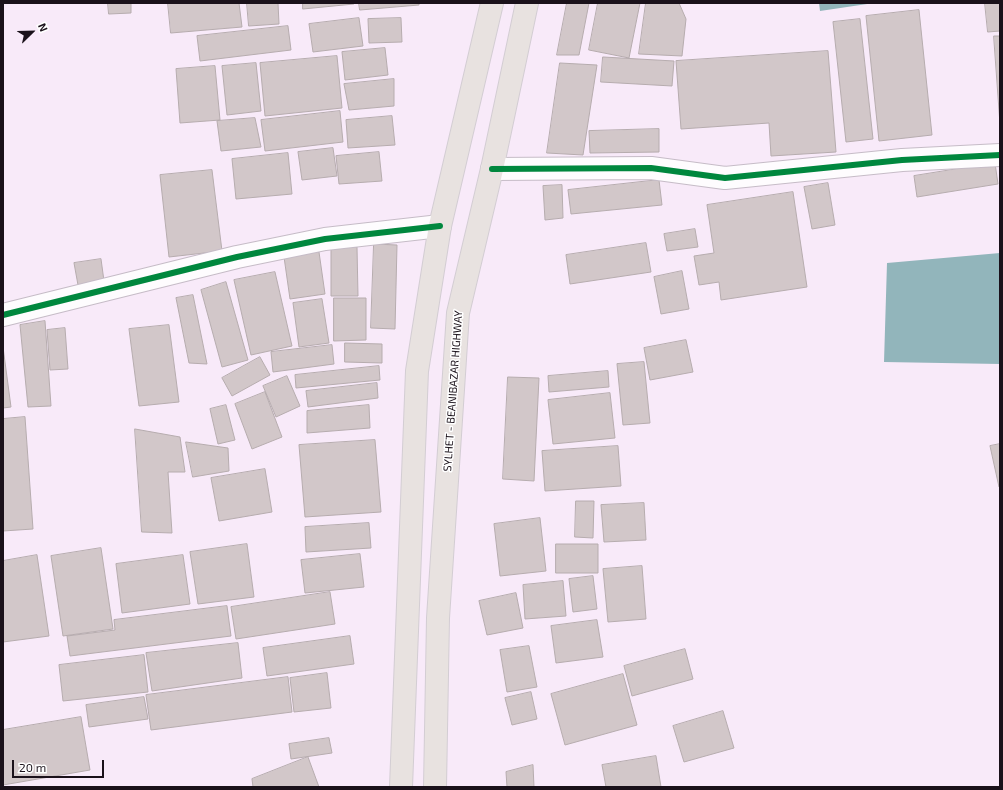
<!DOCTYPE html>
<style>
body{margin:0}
#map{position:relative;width:1003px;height:790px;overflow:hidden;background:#f8eaf9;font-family:"Exo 2",sans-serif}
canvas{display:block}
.frame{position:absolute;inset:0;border:4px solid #1a111a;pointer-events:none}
.north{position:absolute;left:12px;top:12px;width:40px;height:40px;-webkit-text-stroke:3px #fff;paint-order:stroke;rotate:67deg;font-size:11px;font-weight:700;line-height:16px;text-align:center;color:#1a111a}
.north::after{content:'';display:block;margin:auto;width:14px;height:18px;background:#1a111a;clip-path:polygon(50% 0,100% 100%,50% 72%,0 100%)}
.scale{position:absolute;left:12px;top:760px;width:92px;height:18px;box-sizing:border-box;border:2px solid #1a111a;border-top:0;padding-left:5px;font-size:12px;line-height:14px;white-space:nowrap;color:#1a111a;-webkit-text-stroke:3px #fff;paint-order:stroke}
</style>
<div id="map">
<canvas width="1003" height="790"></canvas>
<div class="frame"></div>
<div class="north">N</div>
<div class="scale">20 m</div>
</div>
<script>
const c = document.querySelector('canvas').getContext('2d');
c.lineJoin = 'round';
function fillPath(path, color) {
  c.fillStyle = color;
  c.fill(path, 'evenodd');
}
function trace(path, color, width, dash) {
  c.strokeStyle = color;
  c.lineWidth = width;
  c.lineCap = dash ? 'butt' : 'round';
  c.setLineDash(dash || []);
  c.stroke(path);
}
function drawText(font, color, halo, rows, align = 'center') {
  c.font = font + ' "Exo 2",sans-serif';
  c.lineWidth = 3;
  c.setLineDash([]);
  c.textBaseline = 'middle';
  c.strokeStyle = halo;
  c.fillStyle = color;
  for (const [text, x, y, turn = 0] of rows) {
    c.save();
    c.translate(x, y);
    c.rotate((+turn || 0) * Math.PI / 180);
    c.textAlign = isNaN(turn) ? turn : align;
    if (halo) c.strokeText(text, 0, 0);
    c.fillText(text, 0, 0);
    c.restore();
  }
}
const water = new Path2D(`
 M 819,3 L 874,3 L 820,11 Z
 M 1000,253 L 1000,364 L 884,362 L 887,263 Z`);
const building = new Path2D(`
 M 108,3 L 131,3 L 131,13 L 109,14 Z
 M 168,3 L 239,3 L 242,27 L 171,33 Z
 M 247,3 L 278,3 L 279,24 L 249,26 Z
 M 303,3 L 354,3 L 354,4 L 303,9 Z
 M 359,3 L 419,3 L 419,5 L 360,10 Z
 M 567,3 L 589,3 L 579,55 L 557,55 Z
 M 598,3 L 640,3 L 629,58 L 589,50 Z
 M 646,3 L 679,3 L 686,19 L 682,56 L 639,54 Z
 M 985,3 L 1000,3 L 1000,31 L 988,32 Z
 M 919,10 L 932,135 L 879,141 L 866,16 Z
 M 359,18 L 363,46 L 313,52 L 309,24 Z
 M 401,18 L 402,42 L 369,43 L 368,19 Z
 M 860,19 L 873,139 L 846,142 L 833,22 Z
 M 288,26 L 291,50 L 200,61 L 197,36 Z
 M 994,36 L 1000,36 L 1000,124 Z
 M 385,48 L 388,75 L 345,80 L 342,52 Z
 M 828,51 L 836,152 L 771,156 L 769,123 L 681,129 L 676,61 Z
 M 337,56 L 342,108 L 265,116 L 260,63 Z
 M 603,57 L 674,61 L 672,86 L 601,82 Z
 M 256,63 L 261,111 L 227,115 L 222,66 Z
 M 560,63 L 597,65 L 583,155 L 547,153 Z
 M 215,66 L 220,120 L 180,123 L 176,69 Z
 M 394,79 L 394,106 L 349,110 L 344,84 Z
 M 340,111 L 343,142 L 265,151 L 261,120 Z
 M 392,116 L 395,145 L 348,148 L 346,120 Z
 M 255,118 L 261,147 L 221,151 L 217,121 Z
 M 659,129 L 659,152 L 590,153 L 589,131 Z
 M 333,148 L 337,176 L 302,180 L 298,152 Z
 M 379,152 L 382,181 L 339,184 L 336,156 Z
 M 288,153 L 292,194 L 236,199 L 232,159 Z
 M 995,163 L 998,184 L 917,197 L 914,176 Z
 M 212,170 L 222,251 L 169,257 L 160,175 Z
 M 659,180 L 662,205 L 571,214 L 568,190 Z
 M 828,183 L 835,225 L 812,229 L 804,187 Z
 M 562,185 L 563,218 L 545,220 L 543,186 Z
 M 793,192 L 807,287 L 721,300 L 719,282 L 699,285 L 694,256 L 714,253 L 707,205 Z
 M 695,229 L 698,247 L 667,251 L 664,234 Z
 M 646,243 L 651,272 L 570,284 L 566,255 Z
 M 374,244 L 397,245 L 395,329 L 371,328 Z
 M 357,247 L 358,296 L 331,296 L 331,248 Z
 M 319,252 L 325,294 L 290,299 L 284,257 Z
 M 101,259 L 104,281 L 78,285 L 74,263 Z
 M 682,271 L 689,309 L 661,314 L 654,277 Z
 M 275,272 L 292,346 L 251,355 L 234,280 Z
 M 226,282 L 248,360 L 222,367 L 201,290 Z
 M 193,295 L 207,364 L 189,363 L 176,298 Z
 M 334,298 L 366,298 L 366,340 L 334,341 Z
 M 322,299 L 329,343 L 299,347 L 293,303 Z
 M 45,321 L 51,406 L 28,407 L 20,325 Z
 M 169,325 L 179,402 L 139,406 L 129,329 Z
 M 65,328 L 68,369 L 50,370 L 47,330 Z
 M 686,340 L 693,372 L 650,380 L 644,348 Z
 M 345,343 L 382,344 L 382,363 L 345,362 Z
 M 332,345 L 334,364 L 273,372 L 271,352 Z
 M 3,347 L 11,407 L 3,408 Z
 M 260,357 L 270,375 L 232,396 L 222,378 Z
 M 644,362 L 650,423 L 623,425 L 617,364 Z
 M 379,366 L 380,380 L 296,388 L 295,375 Z
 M 608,371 L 609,387 L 549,392 L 548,376 Z
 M 287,376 L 300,406 L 276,417 L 263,386 Z
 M 508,377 L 539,378 L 534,481 L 503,479 Z
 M 377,383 L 378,398 L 308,407 L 306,391 Z
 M 265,392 L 282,437 L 252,449 L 235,404 Z
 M 610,393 L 615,438 L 553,444 L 548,400 Z
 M 226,405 L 235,440 L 218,444 L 210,409 Z
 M 369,405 L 370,428 L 307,433 L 307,411 Z
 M 25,417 L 33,529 L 3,531 L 3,419 Z
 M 135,429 L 180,437 L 185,472 L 168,472 L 172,533 L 142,532 Z
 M 375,440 L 381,512 L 305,517 L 299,445 Z
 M 186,442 L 228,448 L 229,471 L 193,477 Z
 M 1000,444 L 1000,487 L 999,487 L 990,446 Z
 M 618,446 L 621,486 L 545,491 L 542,451 Z
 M 265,469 L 272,512 L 219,521 L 211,478 Z
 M 576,501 L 594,501 L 593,538 L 575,537 Z
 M 644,503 L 646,540 L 604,542 L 601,505 Z
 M 540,518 L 546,571 L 500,576 L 494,524 Z
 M 369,523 L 371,548 L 306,552 L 305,527 Z
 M 247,544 L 254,597 L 198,604 L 190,552 Z
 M 556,544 L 598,544 L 598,573 L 556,573 Z
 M 101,548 L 113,629 L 63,636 L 51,556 Z
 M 360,554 L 364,587 L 305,593 L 301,560 Z
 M 37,555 L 49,636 L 3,642 L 3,561 Z
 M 183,555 L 190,604 L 122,613 L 116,564 Z
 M 642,566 L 646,619 L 608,622 L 603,569 Z
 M 593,576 L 597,609 L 573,612 L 569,579 Z
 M 563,581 L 566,616 L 525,619 L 523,585 Z
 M 330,592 L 335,624 L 236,639 L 231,607 Z
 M 516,593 L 523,628 L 487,635 L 479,601 Z
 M 227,606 L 231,636 L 70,656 L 67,636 L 115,630 L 114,620 Z
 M 597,620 L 603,657 L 556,663 L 551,626 Z
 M 350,636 L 354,664 L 267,676 L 263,648 Z
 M 238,643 L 242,678 L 152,691 L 146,653 Z
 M 529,646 L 537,687 L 507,692 L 500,650 Z
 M 685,649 L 693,679 L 632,696 L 624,666 Z
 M 144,655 L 148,692 L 63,701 L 59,665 Z
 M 327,673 L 331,708 L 294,712 L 290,678 Z
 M 623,674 L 637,725 L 565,745 L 551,694 Z
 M 288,677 L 292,712 L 151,730 L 146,695 Z
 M 531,692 L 537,719 L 512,725 L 505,698 Z
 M 144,697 L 148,719 L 89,727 L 86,705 Z
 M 723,711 L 734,748 L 684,762 L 673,726 Z
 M 81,717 L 90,770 L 3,785 L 3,730 Z
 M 329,738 L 332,753 L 291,759 L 289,744 Z
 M 656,756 L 661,787 L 606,787 L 602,765 Z
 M 308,757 L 319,787 L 253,787 L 252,779 Z
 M 533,765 L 534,787 L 507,787 L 506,772 Z`);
const minor = new Path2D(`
 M 492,169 L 651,168 L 725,178 L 902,160 L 1000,155
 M 3,315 L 237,257 L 325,239 L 440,226`);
const major = new Path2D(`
 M 401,787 L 417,371 L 440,226 L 492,3
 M 435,787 L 438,618 L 458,313 L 492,169 L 527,3`);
const cycleway = new Path2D(`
 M 492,169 L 651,168 L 725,178 L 902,160 L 1000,155
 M 3,315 L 237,257 L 325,239 L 440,226`);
const streetNames = [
 ["SYLHET - BEANIBAZAR HIGHWAY",453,391,-86]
];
fillPath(water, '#92b5bb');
fillPath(building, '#d2c7c9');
trace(building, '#b6acae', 1);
trace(minor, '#c6bcc7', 24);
trace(major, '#d3cdd3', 24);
trace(minor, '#fefcfe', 22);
trace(major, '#e8e2e0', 22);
trace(cycleway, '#00873e', 6);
drawText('11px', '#1a111a', '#fff', streetNames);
</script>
